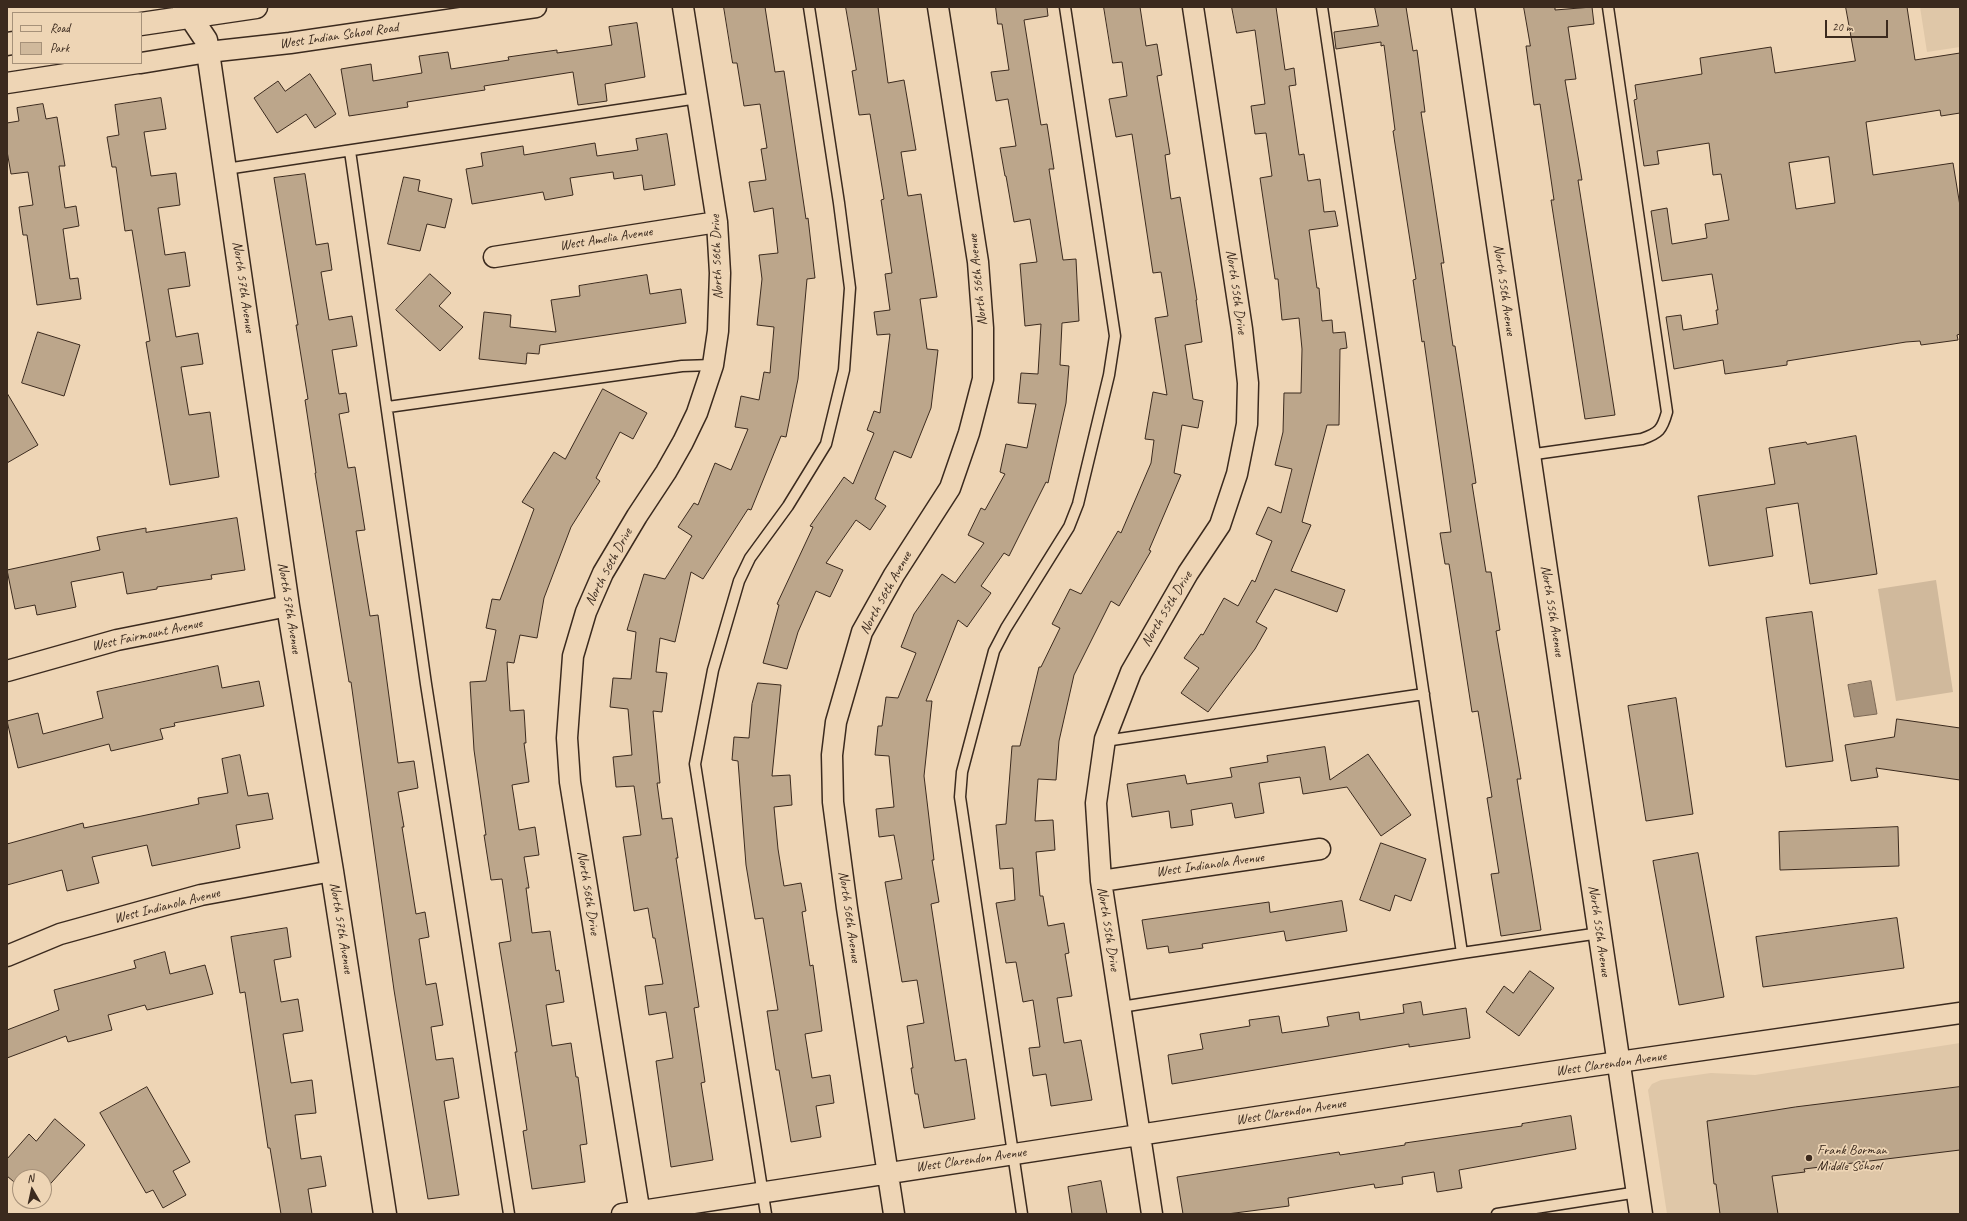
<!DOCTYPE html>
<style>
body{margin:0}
#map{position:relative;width:1967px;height:1221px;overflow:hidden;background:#eed5b5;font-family:Caveat,sans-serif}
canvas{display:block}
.frame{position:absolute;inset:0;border:8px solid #3b2a1e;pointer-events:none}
.legend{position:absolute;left:12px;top:12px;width:130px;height:52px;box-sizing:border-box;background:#eed5b5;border:1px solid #a69179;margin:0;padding:5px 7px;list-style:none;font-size:12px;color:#3b2a1e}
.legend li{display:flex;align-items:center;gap:8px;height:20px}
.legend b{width:20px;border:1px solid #a69179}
.north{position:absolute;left:12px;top:1169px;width:40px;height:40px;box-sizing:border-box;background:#eed5b5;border:1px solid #a69179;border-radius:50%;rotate:351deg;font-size:11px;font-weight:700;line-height:16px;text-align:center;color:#3b2a1e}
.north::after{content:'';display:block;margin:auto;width:14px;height:18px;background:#3b2a1e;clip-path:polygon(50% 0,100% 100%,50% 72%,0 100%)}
.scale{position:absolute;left:1825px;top:20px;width:63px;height:18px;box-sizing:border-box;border:2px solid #3b2a1e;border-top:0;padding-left:5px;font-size:12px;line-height:14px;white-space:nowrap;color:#3b2a1e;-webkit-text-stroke:3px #eed5b5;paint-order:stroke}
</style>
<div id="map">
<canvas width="1967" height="1221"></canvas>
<div class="frame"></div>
<ul class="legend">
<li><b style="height:5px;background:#eed5b5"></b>Road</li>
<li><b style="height:11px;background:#d0b99c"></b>Park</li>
</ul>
<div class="north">N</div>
<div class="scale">20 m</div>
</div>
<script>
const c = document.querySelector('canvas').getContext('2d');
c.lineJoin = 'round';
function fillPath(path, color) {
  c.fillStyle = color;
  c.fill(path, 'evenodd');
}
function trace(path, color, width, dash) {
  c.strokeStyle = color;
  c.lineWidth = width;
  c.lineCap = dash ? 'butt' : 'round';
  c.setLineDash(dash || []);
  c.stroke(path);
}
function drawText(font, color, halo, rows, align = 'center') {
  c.font = font + ' Caveat,sans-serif';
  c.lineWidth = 3.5;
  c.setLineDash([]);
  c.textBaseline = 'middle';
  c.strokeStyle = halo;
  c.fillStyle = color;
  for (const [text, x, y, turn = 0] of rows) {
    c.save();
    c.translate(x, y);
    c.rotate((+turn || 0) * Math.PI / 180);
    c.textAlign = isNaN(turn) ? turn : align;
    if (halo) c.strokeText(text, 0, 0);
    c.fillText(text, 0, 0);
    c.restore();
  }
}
const built = new Path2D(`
 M 1920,7 L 1960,7 L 1960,47 L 1927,52 Z
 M 1960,1043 L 1960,1214 L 1667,1214 L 1648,1090 L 1652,1084 L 1661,1080 L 1711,1073 L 1755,1075 Z`);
const green = new Path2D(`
 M 1936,580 L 1953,692 L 1896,701 L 1878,589 Z`);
const water = new Path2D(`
 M 1871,681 L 1877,714 L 1854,717 L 1848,685 Z`);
const building = new Path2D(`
 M 724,7 L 765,7 L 775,72 L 784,71 L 806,219 L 808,218 L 815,278 L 807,279 L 798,379 L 786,437 L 781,436 L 751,510 L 748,509 L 703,579 L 691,572 L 675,642 L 660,638 L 656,672 L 667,673 L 662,712 L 653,711 L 660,783 L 657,783 L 662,819 L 672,818 L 678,858 L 676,858 L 699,1007 L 694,1008 L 705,1082 L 701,1083 L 713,1160 L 671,1167 L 656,1061 L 673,1058 L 666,1012 L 649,1015 L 645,986 L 663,984 L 655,938 L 653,938 L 648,908 L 634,911 L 623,837 L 641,835 L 634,786 L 616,787 L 613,757 L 632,755 L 628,709 L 610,707 L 613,678 L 631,679 L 636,632 L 627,630 L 644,574 L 665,579 L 692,536 L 678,527 L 694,503 L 698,505 L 715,463 L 731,470 L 748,429 L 735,427 L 741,396 L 759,400 L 764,372 L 770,373 L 774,327 L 757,325 L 762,279 L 759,255 L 778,253 L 773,208 L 754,212 L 749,182 L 766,180 L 761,149 L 767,148 L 760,104 L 744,106 L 737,63 L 733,63 Z
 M 846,7 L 878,7 L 888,83 L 904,80 L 916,150 L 901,152 L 908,196 L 921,194 L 937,297 L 920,299 L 927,349 L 938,350 L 931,408 L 911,458 L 894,451 L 875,499 L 886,506 L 870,530 L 856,520 L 826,563 L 843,570 L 830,597 L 816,591 L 798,632 L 787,669 L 763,663 L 779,605 L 777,604 L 813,527 L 810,526 L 844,477 L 853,484 L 874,433 L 867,430 L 874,411 L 880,413 L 890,334 L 877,335 L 874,312 L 890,310 L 885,274 L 892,273 L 881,200 L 884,199 L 870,114 L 859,115 L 852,71 L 856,70 Z
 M 996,7 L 1047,7 L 1048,16 L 1024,20 L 1041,125 L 1047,124 L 1054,169 L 1049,169 L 1063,260 L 1076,259 L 1079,321 L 1062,323 L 1060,365 L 1069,366 L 1066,403 L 1048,483 L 1046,482 L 1009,556 L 1004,553 L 981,586 L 991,593 L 967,627 L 958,620 L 926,701 L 932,701 L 924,776 L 934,860 L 932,860 L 939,902 L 931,904 L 955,1061 L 966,1059 L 975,1119 L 924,1128 L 918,1094 L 915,1094 L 911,1068 L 913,1068 L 907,1026 L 924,1023 L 917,980 L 902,982 L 885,882 L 902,879 L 894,835 L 879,837 L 876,809 L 894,807 L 889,756 L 875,755 L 878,726 L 882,726 L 886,697 L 898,698 L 916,653 L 901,647 L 914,614 L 942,574 L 955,583 L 984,543 L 968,535 L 981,508 L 985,510 L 1005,474 L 1000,472 L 1006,444 L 1027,448 L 1036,404 L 1018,403 L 1021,373 L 1038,374 L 1041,324 L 1025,326 L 1020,264 L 1037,262 L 1030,219 L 1014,222 L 1006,176 L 1005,176 L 1000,148 L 1016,146 L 1008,99 L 996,101 L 991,72 L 1009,70 L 1002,24 L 998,24 Z
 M 1104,7 L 1140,7 L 1146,46 L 1157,44 L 1162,75 L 1157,76 L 1170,154 L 1165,155 L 1171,199 L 1180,197 L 1197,300 L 1196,300 L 1202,342 L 1185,345 L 1193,399 L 1203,401 L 1198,428 L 1182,425 L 1174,473 L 1181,475 L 1149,550 L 1151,551 L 1119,606 L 1111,601 L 1074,675 L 1059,741 L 1056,780 L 1038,779 L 1035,821 L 1053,820 L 1055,850 L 1036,852 L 1040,896 L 1043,896 L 1048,926 L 1064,923 L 1069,953 L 1065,954 L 1072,996 L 1057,998 L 1064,1043 L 1081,1040 L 1092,1100 L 1051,1106 L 1046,1074 L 1033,1076 L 1029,1048 L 1040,1047 L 1033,1000 L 1023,1002 L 1016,962 L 1006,963 L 996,903 L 1015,900 L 1013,868 L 1000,869 L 996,825 L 1006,824 L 1012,746 L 1020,746 L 1039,667 L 1041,667 L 1060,628 L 1052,624 L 1070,589 L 1081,594 L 1118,531 L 1121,533 L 1151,463 L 1154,440 L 1145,439 L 1153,392 L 1167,395 L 1155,318 L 1168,316 L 1161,272 L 1153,273 L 1132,134 L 1116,137 L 1109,99 L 1127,96 L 1122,62 L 1113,63 Z
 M 1232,7 L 1276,7 L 1285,70 L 1294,68 L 1296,85 L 1289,86 L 1299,155 L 1304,154 L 1308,181 L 1320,179 L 1324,212 L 1335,211 L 1338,226 L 1309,230 L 1317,288 L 1319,288 L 1322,321 L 1332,320 L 1333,333 L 1345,332 L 1347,348 L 1340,349 L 1339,425 L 1327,425 L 1302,522 L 1311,525 L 1291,571 L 1345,590 L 1337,612 L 1275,589 L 1256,622 L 1267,628 L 1255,649 L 1208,712 L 1181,693 L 1199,668 L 1184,658 L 1201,634 L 1203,635 L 1224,598 L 1238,606 L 1252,580 L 1255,582 L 1272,541 L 1256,534 L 1268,507 L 1281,513 L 1292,469 L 1275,465 L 1283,432 L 1284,393 L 1301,393 L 1302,349 L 1299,318 L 1282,320 L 1278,279 L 1275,279 L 1260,178 L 1272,176 L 1266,133 L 1255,134 L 1251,106 L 1265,104 L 1255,30 L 1237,33 Z
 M 1375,7 L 1406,7 L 1413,51 L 1417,50 L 1425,112 L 1421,112 L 1444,263 L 1441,263 L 1453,346 L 1455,346 L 1476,483 L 1472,484 L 1486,572 L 1491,572 L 1500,630 L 1496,631 L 1521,779 L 1517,779 L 1541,930 L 1501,936 L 1491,874 L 1499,873 L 1487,798 L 1492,797 L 1478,711 L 1472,712 L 1449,564 L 1445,564 L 1440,533 L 1451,532 L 1424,341 L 1422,342 L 1413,280 L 1416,279 L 1393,131 L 1395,130 L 1384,45 L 1381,46 L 1381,42 L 1336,49 L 1334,32 L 1378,26 Z
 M 1524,7 L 1555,7 L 1555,10 L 1592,7 L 1594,24 L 1568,27 L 1576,79 L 1565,80 L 1582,180 L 1578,180 L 1615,415 L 1585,419 L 1551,200 L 1554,200 L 1540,104 L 1534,105 L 1526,46 L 1530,46 Z
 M 1846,7 L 1907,7 L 1915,60 L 1960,53 L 1960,113 L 1941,116 L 1940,110 L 1866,122 L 1873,175 L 1953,163 L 1960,206 L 1960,334 L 1957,335 L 1958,340 L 1921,345 L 1920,341 L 1906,342 L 1787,361 L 1787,365 L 1725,374 L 1723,360 L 1674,369 L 1666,317 L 1681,315 L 1683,330 L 1718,324 L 1716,310 L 1718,310 L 1712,274 L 1662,281 L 1651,211 L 1667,208 L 1672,244 L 1707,238 L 1705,224 L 1729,220 L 1721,174 L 1713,175 L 1709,143 L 1657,151 L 1659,164 L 1644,166 L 1634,100 L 1637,99 L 1635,85 L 1702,74 L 1700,58 L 1771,47 L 1775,73 L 1855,61 ZM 1829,157 L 1835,203 L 1796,209 L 1789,163 Z
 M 637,23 L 645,77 L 605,84 L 607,101 L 578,105 L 573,72 L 484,86 L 485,90 L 407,102 L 408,107 L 349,116 L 341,69 L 371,64 L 373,81 L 422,73 L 419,56 L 448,52 L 451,69 L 509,60 L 508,57 L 557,50 L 557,53 L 612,45 L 609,27 Z
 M 310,74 L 336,114 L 315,128 L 306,114 L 277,133 L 254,98 L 278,81 L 285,91 Z
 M 161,98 L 166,129 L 144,132 L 151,176 L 176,173 L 180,205 L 158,208 L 165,255 L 185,252 L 190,286 L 168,289 L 176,337 L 198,333 L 203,364 L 181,367 L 189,415 L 210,412 L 219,477 L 170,485 L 146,342 L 150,341 L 132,230 L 125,231 L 116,167 L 112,167 L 107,137 L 119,135 L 115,105 Z
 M 43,104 L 46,119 L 57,117 L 65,166 L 59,166 L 65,208 L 76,206 L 79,226 L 63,229 L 70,279 L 78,278 L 81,299 L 37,305 L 27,235 L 23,235 L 19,207 L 33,205 L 28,172 L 11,174 L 7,151 L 7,123 L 19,121 L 17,108 Z
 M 667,134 L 675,185 L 644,190 L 642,175 L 614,179 L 613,172 L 570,178 L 573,195 L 545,200 L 543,192 L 472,204 L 466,169 L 483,166 L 481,153 L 523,146 L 524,155 L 595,143 L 597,156 L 638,150 L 636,139 Z
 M 305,174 L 316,245 L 328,243 L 332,270 L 321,272 L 329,320 L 352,316 L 357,346 L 332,350 L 339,394 L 346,393 L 349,412 L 339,414 L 348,468 L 355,467 L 365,530 L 356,531 L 370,616 L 378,615 L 398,763 L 414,761 L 418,788 L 398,792 L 404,827 L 402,827 L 416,914 L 425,912 L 429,937 L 419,939 L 426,985 L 436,983 L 443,1025 L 431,1027 L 436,1060 L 453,1058 L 459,1098 L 444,1101 L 459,1195 L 428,1199 L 394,990 L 351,682 L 349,682 L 315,473 L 316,473 L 305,400 L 308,399 L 296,325 L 298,325 L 274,178 Z
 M 404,177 L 420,180 L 418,191 L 452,199 L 445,228 L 427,224 L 420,251 L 388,244 Z
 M 430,274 L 451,293 L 439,306 L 463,327 L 440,351 L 396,310 Z
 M 647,275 L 650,294 L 681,289 L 686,323 L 540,345 L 539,354 L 527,353 L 526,364 L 479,359 L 484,312 L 511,315 L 510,327 L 556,332 L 551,300 L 580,296 L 579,286 Z
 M 38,332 L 80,345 L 64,396 L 22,383 Z
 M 603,389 L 647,413 L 633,439 L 620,432 L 596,478 L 600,481 L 571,527 L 544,598 L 537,638 L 520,635 L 514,663 L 507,662 L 510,711 L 524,710 L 526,743 L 524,743 L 529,782 L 512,785 L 519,830 L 535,827 L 539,855 L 524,857 L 529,888 L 526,888 L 532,933 L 550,931 L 556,971 L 559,970 L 564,1002 L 546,1005 L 552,1046 L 571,1043 L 576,1077 L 578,1077 L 587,1144 L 580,1145 L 585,1182 L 532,1189 L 523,1131 L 527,1130 L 515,1052 L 517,1052 L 499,943 L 511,941 L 502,879 L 491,880 L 484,835 L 486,835 L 474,750 L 470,682 L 486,681 L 496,630 L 486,628 L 492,599 L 500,600 L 534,509 L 522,502 L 554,452 L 565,459 Z
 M 7,393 L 38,445 L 7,463 Z
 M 1856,436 L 1877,574 L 1810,584 L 1798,503 L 1766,508 L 1773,556 L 1709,566 L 1698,496 L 1775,484 L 1769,448 L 1806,442 L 1807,444 Z
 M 237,518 L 245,570 L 211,575 L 212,579 L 157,587 L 157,589 L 127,594 L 123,572 L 71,582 L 76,607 L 37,615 L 35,605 L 15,609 L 7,570 L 100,550 L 97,537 L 146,528 L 146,532 Z
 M 1812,612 L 1833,761 L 1786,767 L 1766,618 Z
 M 218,666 L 222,688 L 259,681 L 264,706 L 174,723 L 175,726 L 160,729 L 163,739 L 111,751 L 109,744 L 18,768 L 7,721 L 38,713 L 43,734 L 103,718 L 97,692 Z
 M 758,683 L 781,685 L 772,776 L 790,775 L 792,805 L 774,807 L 778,849 L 784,886 L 801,883 L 806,911 L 802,912 L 810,966 L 813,965 L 822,1031 L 805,1034 L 812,1078 L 830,1075 L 834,1103 L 816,1106 L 821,1137 L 791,1142 L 779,1070 L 776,1070 L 767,1011 L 778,1010 L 763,918 L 755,919 L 746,865 L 738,761 L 732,760 L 734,737 L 749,738 L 752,704 Z
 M 1676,698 L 1693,814 L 1646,821 L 1628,706 Z
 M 1897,719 L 1960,728 L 1960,780 L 1876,768 L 1878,777 L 1851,781 L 1845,745 L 1894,737 Z
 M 1325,747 L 1330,780 L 1368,754 L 1411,815 L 1381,836 L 1347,787 L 1303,794 L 1300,777 L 1259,783 L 1264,813 L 1235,818 L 1232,803 L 1191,810 L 1193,825 L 1171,828 L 1169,811 L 1132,817 L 1127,784 L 1185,775 L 1187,784 L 1232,777 L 1230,768 L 1268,762 L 1267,756 Z
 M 240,755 L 248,796 L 268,793 L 273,819 L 236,825 L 240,848 L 152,866 L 147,845 L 92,857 L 99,883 L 67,891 L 62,870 L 7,885 L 7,844 L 83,823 L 84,828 L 199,804 L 198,798 L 228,793 L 222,759 Z
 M 1898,827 L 1899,866 L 1780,870 L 1779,832 Z
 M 1381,843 L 1426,859 L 1411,901 L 1395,895 L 1390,911 L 1360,900 Z
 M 1698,853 L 1724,997 L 1679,1005 L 1653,861 Z
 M 1342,901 L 1347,931 L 1286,941 L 1284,931 L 1202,944 L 1203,948 L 1169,953 L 1168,946 L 1147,949 L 1142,920 L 1269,902 L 1270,912 Z
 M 1897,918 L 1904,968 L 1763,987 L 1756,937 Z
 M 287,928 L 291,957 L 274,960 L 281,1002 L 298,999 L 303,1031 L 283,1034 L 291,1083 L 312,1080 L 316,1113 L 295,1115 L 301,1159 L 321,1156 L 326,1186 L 308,1189 L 312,1214 L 281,1214 L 270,1148 L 268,1148 L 245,992 L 240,993 L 231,937 Z
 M 165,952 L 170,974 L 205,965 L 213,994 L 147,1010 L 145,1005 L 108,1015 L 112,1030 L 68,1042 L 66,1036 L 7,1058 L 7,1030 L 59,1010 L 54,990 L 136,968 L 134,961 Z
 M 1530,971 L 1554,988 L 1519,1036 L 1486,1012 L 1504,986 L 1513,993 Z
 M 1421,1002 L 1423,1015 L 1466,1008 L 1470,1038 L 1409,1047 L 1409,1044 L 1172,1084 L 1168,1055 L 1203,1049 L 1200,1034 L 1250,1026 L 1249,1020 L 1279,1016 L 1282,1033 L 1329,1026 L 1327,1017 L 1359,1012 L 1360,1020 L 1404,1013 L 1403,1005 Z
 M 147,1087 L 190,1162 L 173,1171 L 186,1195 L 163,1208 L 153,1190 L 146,1193 L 100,1113 Z
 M 1960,1087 L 1960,1150 L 1804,1169 L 1805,1172 L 1772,1176 L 1778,1214 L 1720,1214 L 1716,1184 L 1714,1184 L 1707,1121 L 1795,1107 Z
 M 1571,1116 L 1576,1149 L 1459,1170 L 1462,1188 L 1437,1192 L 1434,1172 L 1402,1177 L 1403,1184 L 1375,1188 L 1374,1184 L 1288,1198 L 1289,1206 L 1227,1214 L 1183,1214 L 1177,1177 L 1339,1152 L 1340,1155 L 1405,1145 L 1405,1143 L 1522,1126 L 1522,1124 Z
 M 55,1119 L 85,1145 L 44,1191 L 44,1177 L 20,1177 L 20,1187 L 7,1176 L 7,1159 L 29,1134 L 36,1141 Z
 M 1101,1181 L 1107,1214 L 1072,1214 L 1068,1187 Z`);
const lane = new Path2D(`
 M 1322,7 L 1462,953
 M 350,151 L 426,684 L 509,1214
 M 226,169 L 698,98
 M 388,407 L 682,366 L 713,365
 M 1528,455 L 1642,439 C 1659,433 1662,430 1667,412 L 1608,7
 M 1105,741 L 1424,694
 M 1121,1007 L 1462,953 L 1600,933
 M 766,1214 L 695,764 L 713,670 L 739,581 L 750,558 L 788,506 L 826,444 L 844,370 L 850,288 L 839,203 L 809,7
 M 1022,1214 L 960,797 L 962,772 L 994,651 L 1006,628 L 1069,527 L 1078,504 L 1109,375 L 1115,336 L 1065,7
 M 1497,1214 L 1638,1192`);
const street = new Path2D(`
 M 141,63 L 208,52 L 290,43 L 536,7
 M 7,83 L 138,63
 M 494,257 L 717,222
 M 7,671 L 117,640 L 288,606
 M 1101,881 L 1320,849
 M 7,956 L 60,934 L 201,895 L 332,871
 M 622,1214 L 1577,1068 L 1960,1013
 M 640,1214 L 570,782 L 567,738 L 573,656 L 586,612 L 603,573 L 637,516 L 666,472 L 683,442 L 697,413 L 713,365 L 718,331 L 720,273 L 717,222 L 683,7
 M 894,1214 L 847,908 L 833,802 L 832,755 L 836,722 L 862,632 L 894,575 L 950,488 L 969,433 L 983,379 L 983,328 L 978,262 L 938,7
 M 1152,1214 L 1101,881 L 1096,803 L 1105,739 L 1131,672 L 1188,573 L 1220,525 L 1237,474 L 1247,424 L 1248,383 L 1242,329 L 1193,7`);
const secondary = new Path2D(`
 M 184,7 L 206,40 L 208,52 L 288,606 L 332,871 L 385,1214
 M 1463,7 L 1641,1214
 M 141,24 L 256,7
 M 7,44 L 13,43`);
const markers = [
 [1809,1158,4,"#3b2a1e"]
];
const streetNames = [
 ["West Indian School Road",339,36,-8],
 ["West Amelia Avenue",606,239,-9],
 ["North 56th Drive",717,257,-92],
 ["North 56th Avenue",978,280,-96],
 ["North 57th Avenue",243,287,82],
 ["North 55th Avenue",1504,290,82],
 ["North 55th Drive",1236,292,82],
 ["North 56th Drive",609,567,-62],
 ["North 56th Avenue",886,593,-61],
 ["North 57th Avenue",289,608,81],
 ["North 55th Drive",1167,609,-59],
 ["North 55th Avenue",1552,611,81],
 ["West Fairmount Avenue",147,635,-12],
 ["West Indianola Avenue",1210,865,-8],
 ["North 56th Drive",588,893,81],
 ["West Indianola Avenue",167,906,-14],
 ["North 56th Avenue",849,917,82],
 ["North 57th Avenue",341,928,81],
 ["North 55th Drive",1108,929,81],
 ["North 55th Avenue",1599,931,82],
 ["West Clarendon Avenue",1611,1064,-8],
 ["West Clarendon Avenue",1291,1112,-9],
 ["West Clarendon Avenue",971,1160,-8]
];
const poiNames = [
 ["Frank Borman",1817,1150],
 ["Middle School",1817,1166]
];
fillPath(built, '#dfc7a8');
fillPath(green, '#d0b99c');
fillPath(water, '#a7927a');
trace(water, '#7c6855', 1);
fillPath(building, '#bca68b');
trace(building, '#3b2a1e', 1);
trace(lane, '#3b2a1e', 13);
trace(street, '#3b2a1e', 23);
trace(secondary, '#3b2a1e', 25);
trace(lane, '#eed5b5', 10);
trace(street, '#eed5b5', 20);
trace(secondary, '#eed5b5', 22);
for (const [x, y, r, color] of markers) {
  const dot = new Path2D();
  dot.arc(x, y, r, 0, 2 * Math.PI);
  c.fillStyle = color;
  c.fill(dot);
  trace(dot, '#eed5b5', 1.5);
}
drawText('14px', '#3b2a1e', '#eed5b5', streetNames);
drawText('14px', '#3b2a1e', '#eed5b5', poiNames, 'left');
</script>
